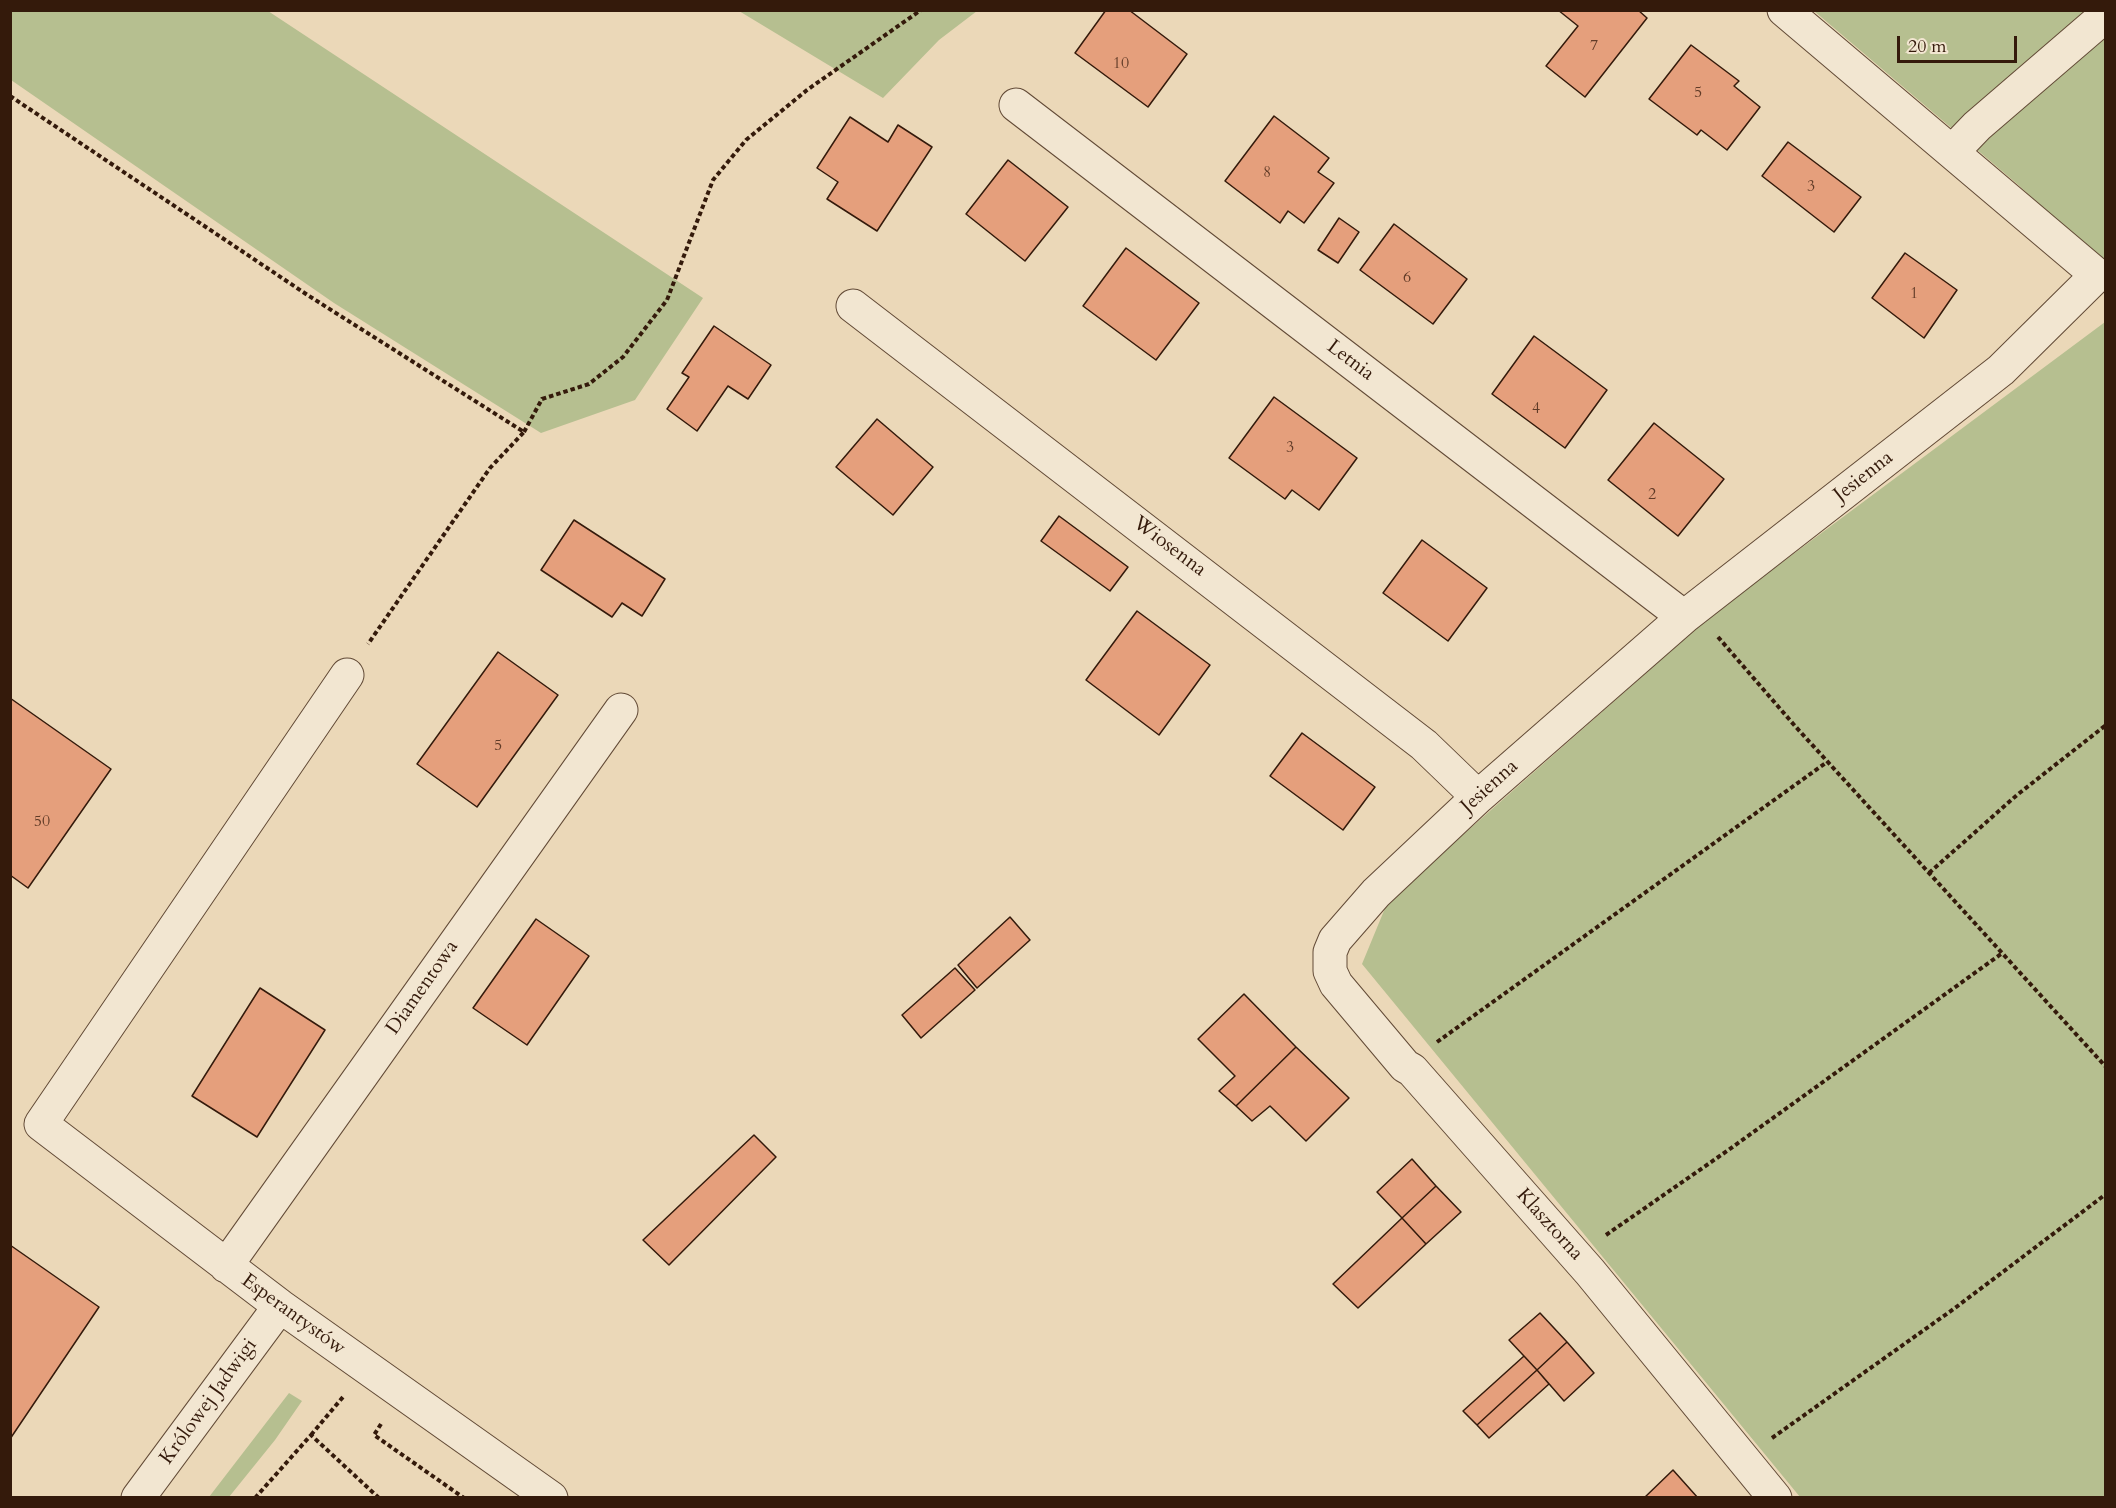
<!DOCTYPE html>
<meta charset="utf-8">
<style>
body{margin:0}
#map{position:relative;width:2116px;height:1508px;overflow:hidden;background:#ebd8b8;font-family:Cardo,serif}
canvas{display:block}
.frame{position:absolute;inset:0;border:12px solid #341a0b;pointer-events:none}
.scale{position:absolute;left:1897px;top:36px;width:120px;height:27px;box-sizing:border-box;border:3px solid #341a0b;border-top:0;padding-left:8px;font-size:18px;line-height:21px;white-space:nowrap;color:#341a0b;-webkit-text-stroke:4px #f2e6d1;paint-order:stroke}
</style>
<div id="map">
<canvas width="2116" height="1508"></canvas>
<div class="frame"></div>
<div class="scale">20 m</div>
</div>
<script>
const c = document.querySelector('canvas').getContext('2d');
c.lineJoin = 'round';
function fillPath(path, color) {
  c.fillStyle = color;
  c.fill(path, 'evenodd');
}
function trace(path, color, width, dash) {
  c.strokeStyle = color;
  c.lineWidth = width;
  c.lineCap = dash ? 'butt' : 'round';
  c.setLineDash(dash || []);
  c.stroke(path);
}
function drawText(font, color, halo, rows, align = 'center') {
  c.font = font + ' Cardo,serif';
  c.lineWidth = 4.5;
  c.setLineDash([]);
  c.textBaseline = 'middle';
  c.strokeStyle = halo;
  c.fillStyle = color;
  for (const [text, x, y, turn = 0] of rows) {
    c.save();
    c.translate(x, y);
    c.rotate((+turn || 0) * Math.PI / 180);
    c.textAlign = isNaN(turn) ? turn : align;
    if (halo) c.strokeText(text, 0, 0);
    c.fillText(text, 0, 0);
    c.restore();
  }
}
const green = new Path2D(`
 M 11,10 L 268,11 L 703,298 L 635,400 L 541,433 L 334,303 L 11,80 Z
 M 739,11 L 977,11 L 939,40 L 883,98 Z
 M 1814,11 L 2105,11 L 2105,264 L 2016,183 Z
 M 2105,322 L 2105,1497 L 1800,1497 L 1362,964 L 1388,901 L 1714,613 Z
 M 289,1393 L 302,1401 L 275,1440 L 229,1497 L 209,1497 Z`);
const building = new Path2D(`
 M 1106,10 L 1129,10 L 1187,54 L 1148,107 L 1075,53 Z
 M 1558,10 L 1638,10 L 1647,18 L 1585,97 L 1546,66 L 1578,26 Z
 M 1691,45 L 1739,81 L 1734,86 L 1760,107 L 1727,150 L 1701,130 L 1697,135 L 1649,99 Z
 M 1274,116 L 1329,158 L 1318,172 L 1334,183 L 1304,223 L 1288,211 L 1280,223 L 1225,181 Z
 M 850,117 L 888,142 L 898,125 L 932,147 L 877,231 L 827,199 L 838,182 L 817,168 Z
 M 1788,142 L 1861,197 L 1834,232 L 1762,176 Z
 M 1008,160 L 1068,207 L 1025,261 L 966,214 Z
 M 1339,218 L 1359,232 L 1338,263 L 1318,250 Z
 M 1394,224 L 1467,279 L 1433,324 L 1360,270 Z
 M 1126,248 L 1199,303 L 1156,360 L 1083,306 Z
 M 1905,253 L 1957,290 L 1924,338 L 1872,298 Z
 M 714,326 L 771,365 L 748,399 L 728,386 L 697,431 L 667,409 L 689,377 L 682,373 Z
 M 1534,336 L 1607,390 L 1565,448 L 1492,394 Z
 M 1274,397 L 1357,458 L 1319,510 L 1292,490 L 1285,499 L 1229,458 Z
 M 877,419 L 933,467 L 893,515 L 836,467 Z
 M 1654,423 L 1724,479 L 1678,536 L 1608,480 Z
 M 1059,516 L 1128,567 L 1110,591 L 1041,541 Z
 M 574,520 L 665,579 L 642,616 L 622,603 L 612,617 L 541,570 Z
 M 1422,540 L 1487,588 L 1448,641 L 1383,593 Z
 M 1137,611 L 1210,665 L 1159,735 L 1086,680 Z
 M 498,652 L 558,695 L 477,807 L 417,764 Z
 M 10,698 L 111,769 L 28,888 L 10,875 Z
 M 1302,733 L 1375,787 L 1343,830 L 1270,776 Z
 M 1010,917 L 1030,940 L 977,988 L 958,965 Z
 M 536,919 L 589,956 L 527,1045 L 473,1008 Z
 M 955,968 L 975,990 L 921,1038 L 902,1015 Z
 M 260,988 L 325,1030 L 257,1137 L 192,1096 Z
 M 1244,994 L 1296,1047 L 1236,1106 L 1219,1091 L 1235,1076 L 1198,1039 Z
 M 1296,1047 L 1349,1098 L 1306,1141 L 1270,1106 L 1252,1121 L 1236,1106 Z
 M 754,1135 L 776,1157 L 669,1265 L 643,1240 Z
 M 1412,1159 L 1436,1186 L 1402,1218 L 1377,1192 Z
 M 1436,1186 L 1461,1212 L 1426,1244 L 1402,1218 Z
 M 1402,1218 L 1426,1244 L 1358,1308 L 1333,1284 Z
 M 10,1245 L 99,1307 L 10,1439 Z
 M 1540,1313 L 1567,1342 L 1537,1370 L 1509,1340 Z
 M 1567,1342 L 1594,1373 L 1564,1401 L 1537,1370 Z
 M 1524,1356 L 1537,1370 L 1477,1425 L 1463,1411 Z
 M 1537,1370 L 1549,1384 L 1489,1438 L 1477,1425 Z
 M 1673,1470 L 1698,1498 L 1644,1498 Z`);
const path = new Path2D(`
 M 10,96 L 309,296 L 524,432 L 490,468 L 368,644
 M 524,432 L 542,399 L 589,384 L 623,357 L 667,300 L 713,180 L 746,140 L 807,90 L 921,10
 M 1718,637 L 1795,726 L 2106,1067
 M 1929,873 L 2017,795 L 2106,725
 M 1437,1042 L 1827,762
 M 1606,1235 L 1727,1151 L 2001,954
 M 381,1424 L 374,1435 L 464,1498
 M 311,1435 L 343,1397
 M 1772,1438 L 1955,1308 L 2106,1194
 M 255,1498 L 311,1435 L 379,1498`);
const minor = new Path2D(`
 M 1016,105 L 1684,617
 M 1952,152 L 1977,126 L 2106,15
 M 853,306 L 1424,745 L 1478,797
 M 347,675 L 41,1124 L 280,1306 L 551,1498
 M 226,1266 L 621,710
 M 138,1498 L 280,1306
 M 1775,1498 L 1590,1272 L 1412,1070 L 1405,1066 L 1336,984 L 1330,971 L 1330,952 L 1335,940 L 1376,893 L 1478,797 L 1684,617 L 2001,370 L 2097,275 L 1784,10`);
const numberNames = [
 ["7",1594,46],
 ["10",1121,64],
 ["5",1698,93],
 ["8",1267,173],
 ["3",1811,187],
 ["6",1407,278],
 ["1",1914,294],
 ["4",1536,409],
 ["3",1290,448],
 ["2",1652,495],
 ["5",498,746],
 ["50",42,822]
];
const streetNames = [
 ["Letnia",1350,361,37],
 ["Jesienna",1864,477,-38],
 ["Wiosenna",1169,547,37],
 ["Jesienna",1490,787,-42],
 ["Diamentowa",423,988,-55],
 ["Klasztorna",1549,1225,48],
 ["Esperantystów",293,1315,36],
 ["Królowej Jadwigi",209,1402,-54]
];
fillPath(green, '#b6bf90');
fillPath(building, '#e59f7c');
trace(building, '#341a0b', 1.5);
trace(minor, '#624a36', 35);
trace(path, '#341a0b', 4, [4.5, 3]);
trace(minor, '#f2e6d1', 33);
drawText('16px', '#603b27', null, numberNames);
drawText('20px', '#341a0b', '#f2e6d1', streetNames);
</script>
